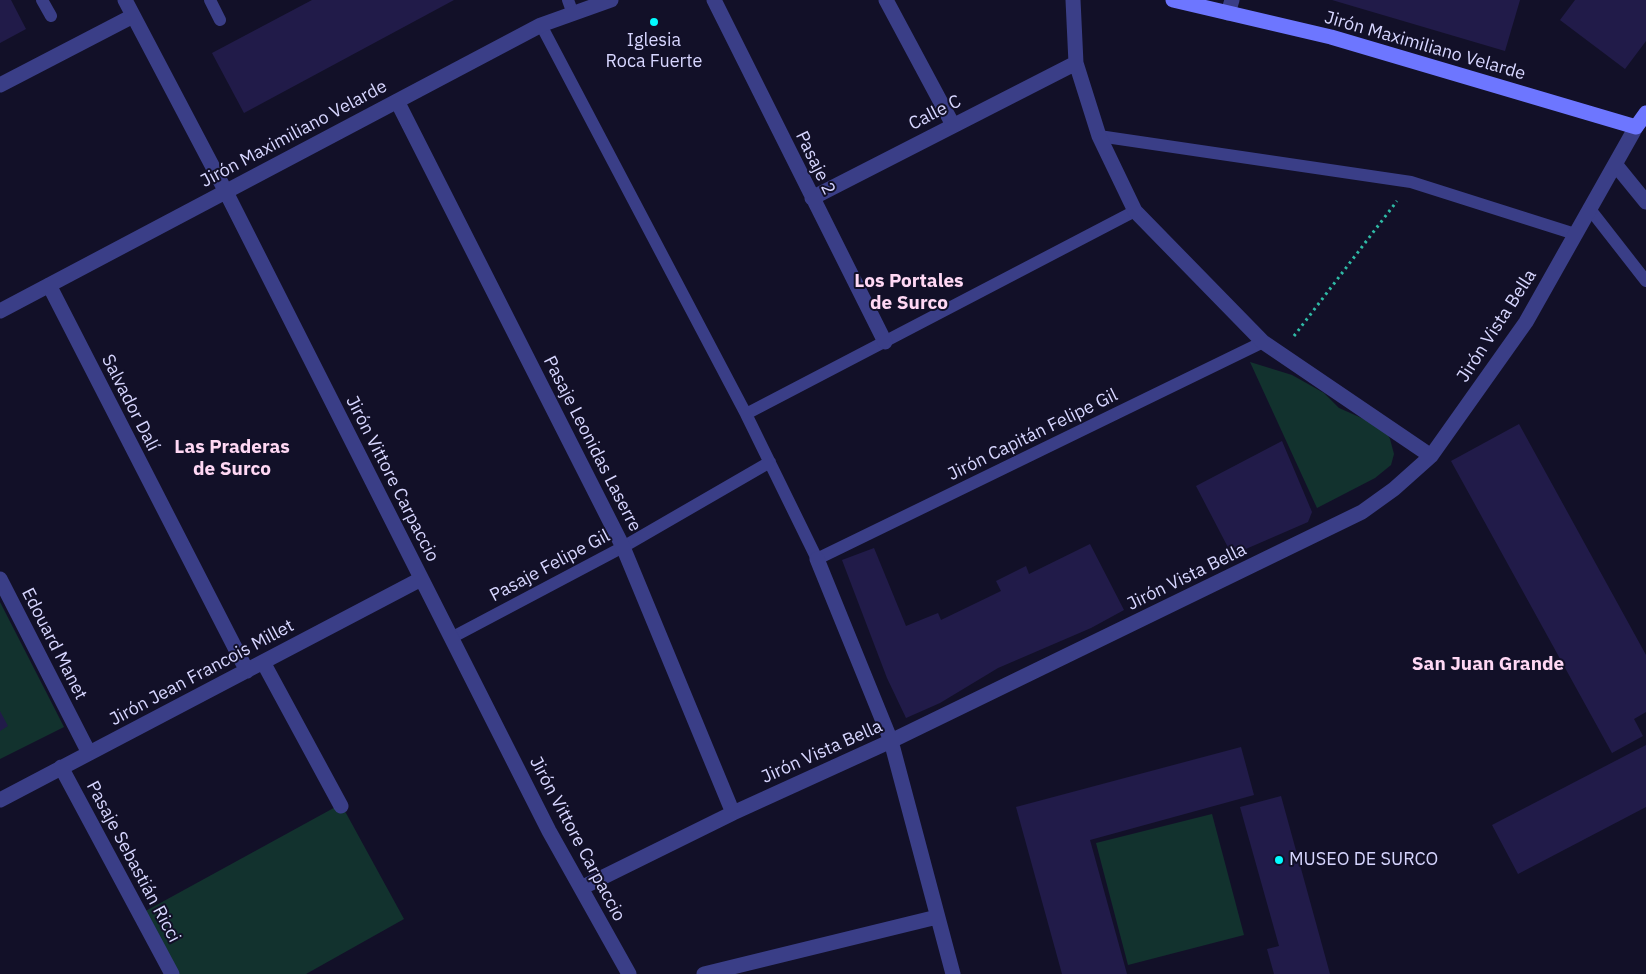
<!DOCTYPE html>
<meta charset="utf-8">
<style>
body{margin:0}
canvas{display:block;background:#121028}
</style>
<canvas width="1646" height="974"></canvas>
<script>
const c = document.querySelector('canvas').getContext('2d');
c.lineJoin = 'round';
function fillPath(path, color) {
  c.fillStyle = color;
  c.fill(path, 'evenodd');
}
function trace(path, color, width, dash) {
  c.strokeStyle = color;
  c.lineWidth = width;
  c.lineCap = dash ? 'butt' : 'round';
  c.setLineDash(dash || []);
  c.stroke(path);
}
function drawText(font, color, halo, rows, align = 'center') {
  c.font = font + ' "IBM Plex Sans",sans-serif';
  c.lineWidth = 4;
  c.setLineDash([]);
  c.textBaseline = 'middle';
  c.strokeStyle = halo;
  c.fillStyle = color;
  for (const [text, x, y, turn = 0] of rows) {
    c.save();
    c.translate(x, y);
    c.rotate((+turn || 0) * Math.PI / 180);
    c.textAlign = isNaN(turn) ? turn : align;
    if (halo) c.strokeText(text, 0, 0);
    c.fillText(text, 0, 0);
    c.restore();
  }
}
const green = new Path2D(`
 M 1250,362 L 1292,375 L 1324,393 L 1339,408 L 1384,428 L 1390,439 L 1394,454 L 1391,465 L 1375,478 L 1317,508 Z
 M 0,602 L 64,727 L 0,759 Z
 M 341,804 L 404,919 L 306,974 L 173,974 L 142,913 Z
 M 1212,814 L 1244,935 L 1128,965 L 1096,843 Z`);
const building = new Path2D(`
 M 0,0 L 11,0 L 26,29 L 0,43 Z
 M 312,0 L 454,0 L 244,113 L 212,53 Z
 M 1332,0 L 1520,0 L 1505,51 Z
 M 1575,0 L 1646,0 L 1646,41 L 1625,69 L 1560,20 Z
 M 1519,424 L 1646,655 L 1646,712 L 1634,719 L 1643,736 L 1612,753 L 1451,461 Z
 M 1282,441 L 1312,512 L 1308,522 L 1232,555 L 1196,486 Z
 M 1090,544 L 1124,610 L 1091,628 L 998,668 L 940,703 L 906,718 L 887,678 L 842,560 L 874,548 L 906,626 L 938,613 L 941,620 L 1001,591 L 996,581 L 1026,566 L 1029,574 Z
 M 0,711 L 8,726 L 0,731 Z
 M 1646,745 L 1646,807 L 1518,874 L 1492,825 Z
 M 1241,747 L 1254,795 L 1090,840 L 1127,974 L 1062,974 L 1016,807 Z
 M 1281,796 L 1330,974 L 1274,974 L 1267,949 L 1279,946 L 1240,807 Z`);
const path = new Path2D(`
 M 1294,336 L 1397,201`);
const lane = new Path2D(`
 M 42,0 L 51,16
 M 210,0 L 220,20
 M 568,0 L 573,14
 M 541,25 L 746,414 L 817,559 L 1263,342
 M 1099,136 L 1411,182 L 1575,234
 M 1589,208 L 1646,281
 M 746,414 L 1135,211
 M 451,638 L 623,547 L 770,462`);
const street = new Path2D(`
 M 125,0 L 226,192 L 549,831 L 629,974
 M 714,0 L 885,342
 M 886,0 L 953,125
 M 1073,0 L 1076,63 L 1099,136 L 1135,211 L 1263,342 L 1431,456
 M 1228,13 L 1232,0
 M 0,85 L 133,16
 M 397,101 L 623,547 L 733,813
 M 1615,164 L 1646,202
 M 812,198 L 1076,63
 M 49,285 L 247,671
 M 0,311 L 541,25 L 611,0
 M 817,559 L 891,741 L 953,974
 M 0,579 L 89,753
 M 263,662 L 341,806
 M 61,767 L 172,974
 M 0,800 L 421,579
 M 581,888 L 733,813 L 891,741 L 1362,512 L 1394,489 L 1431,456 L 1526,322 L 1636,127
 M 704,974 L 937,917`);
const secondary = new Path2D(`
 M 1173,0 L 1331,37 L 1636,127 L 1646,113`);
const markers = [
 [654,22,5,"#02fbff"],
 [1279,860,5,"#02fbff"]
];
const poiNames = [
 ["Iglesia",654,41],
 ["Roca Fuerte",654,62],
 ["MUSEO DE SURCO",1289,860,"left"]
];
const streetNames = [
 ["Jirón Maximiliano Velarde",1425,46,16],
 ["Calle C",935,113,-27],
 ["Jirón Maximiliano Velarde",294,134,-28],
 ["Pasaje 2",815,163,64],
 ["Jirón Vista Bella",1497,326,-57],
 ["Salvador Dalí",130,403,63],
 ["Jirón Capitán Felipe Gil",1033,435,-26],
 ["Pasaje Leonidas Laserre",592,444,63],
 ["Jirón Vittore Carpaccio",392,479,63],
 ["Pasaje Felipe Gil",550,566,-28],
 ["Jirón Vista Bella",1187,577,-26],
 ["Edouard Manet",54,644,63],
 ["Jirón Jean Francois Millet",202,673,-28],
 ["Jirón Vista Bella",822,752,-24],
 ["Jirón Vittore Carpaccio",577,839,62],
 ["Pasaje Sebastián Ricci",133,862,62]
];
const neighbourhoodNames = [
 ["Los Portales",909,282],
 ["de Surco",909,304],
 ["Las Praderas",232,448],
 ["de Surco",232,470],
 ["San Juan Grande",1488,665]
];
fillPath(green, '#12322e');
fillPath(building, '#211b49');
trace(path, '#2fbaa6', 3, [2.5, 4]);
trace(lane, '#3a3e87', 12);
trace(street, '#3a3e87', 15);
trace(secondary, '#6d76ff', 15);
for (const [x, y, r, color] of markers) {
  const dot = new Path2D();
  dot.arc(x, y, r, 0, 2 * Math.PI);
  c.fillStyle = color;
  c.fill(dot);
  trace(dot, '#121028', 2);
}
drawText('18px', '#d7d6ff', '#121028', poiNames);
drawText('18px', '#d7d6ff', '#121028', streetNames);
drawText('bold 19px', '#ffd8f4', '#121028', neighbourhoodNames);
</script>
